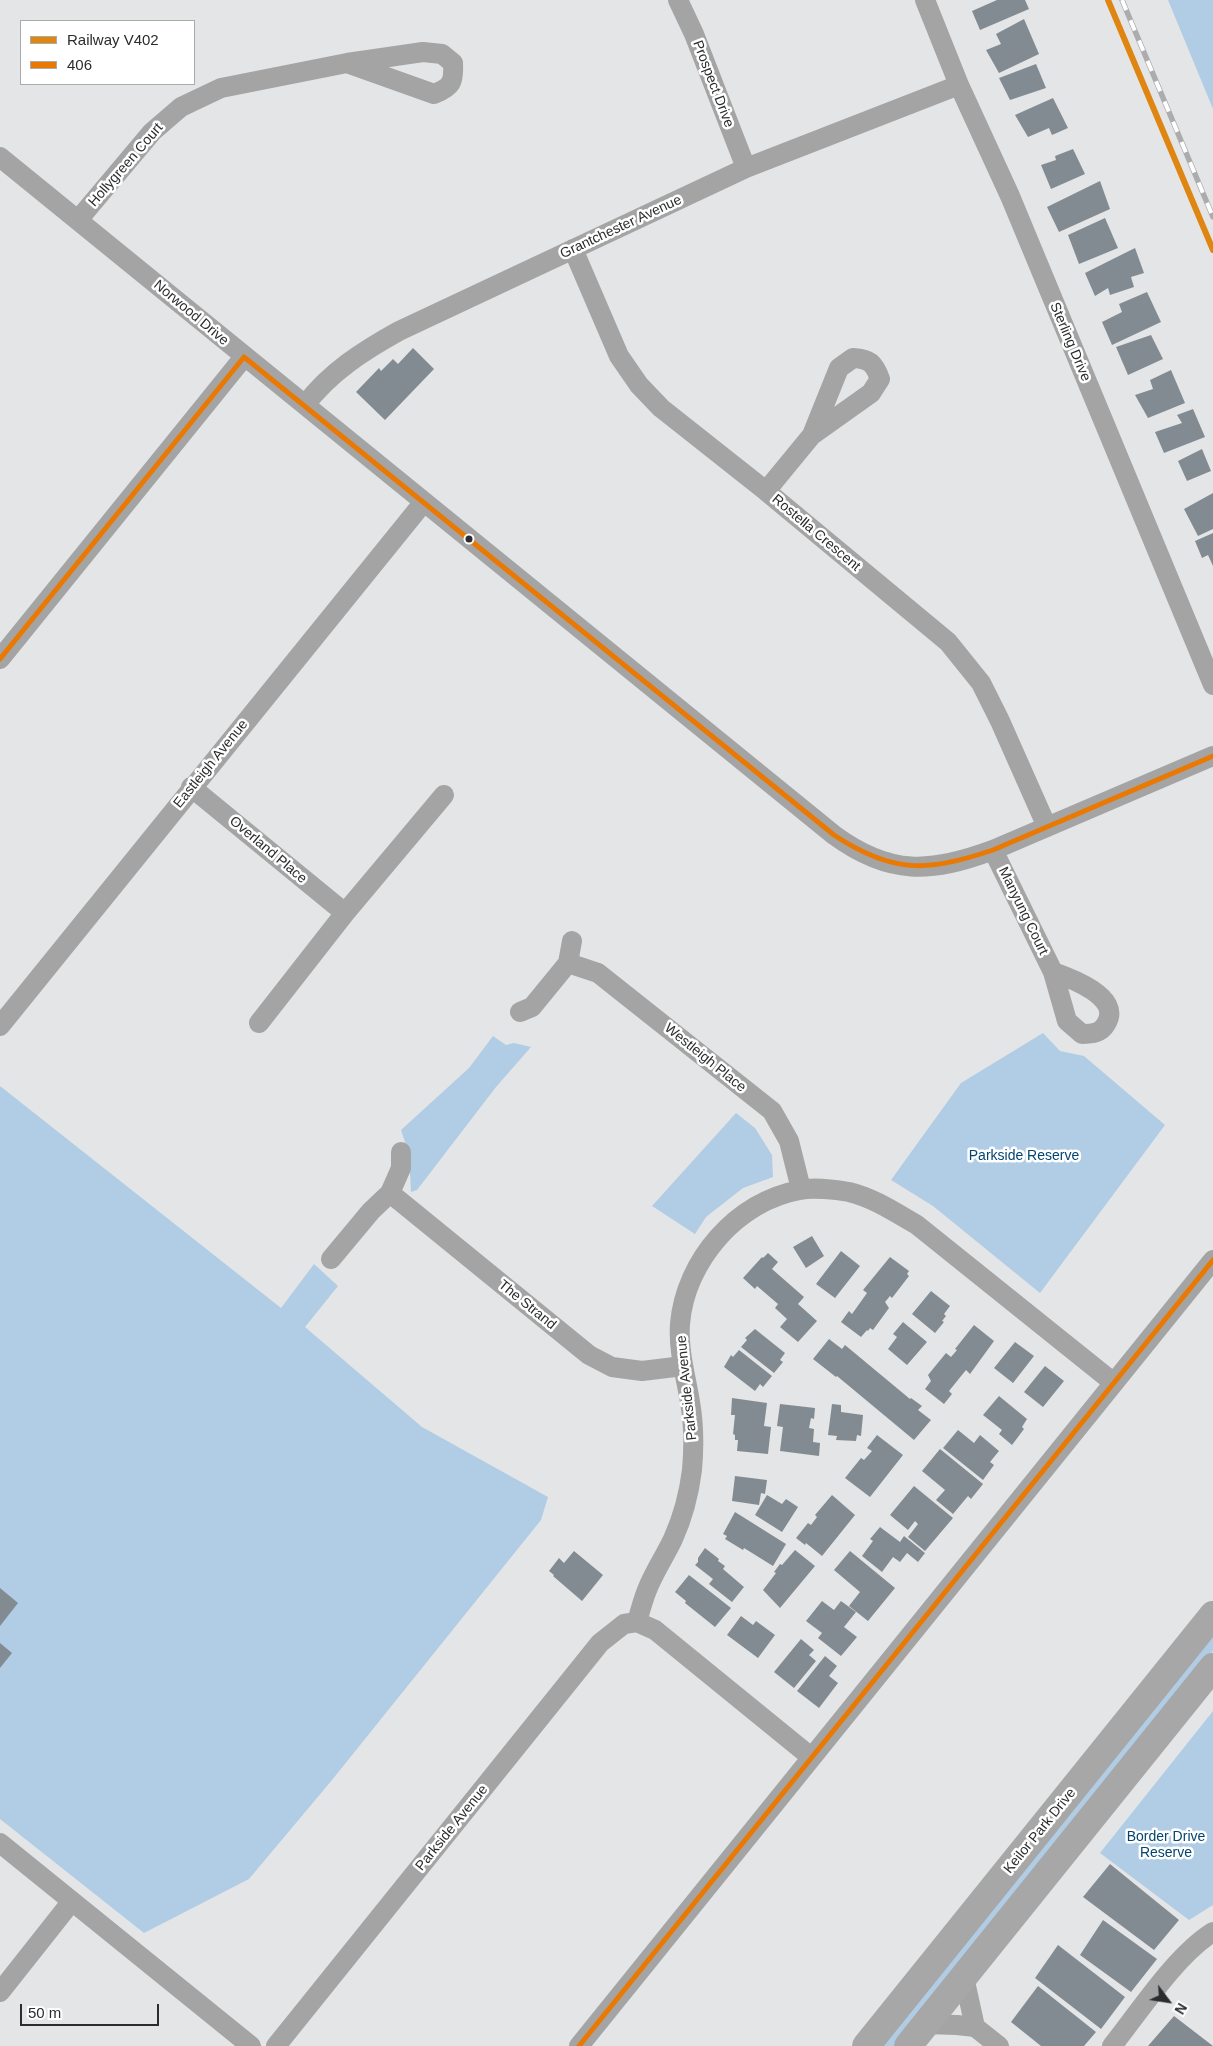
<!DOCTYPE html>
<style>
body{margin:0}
#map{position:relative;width:1213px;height:2046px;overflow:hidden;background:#e4e5e6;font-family:Arial,sans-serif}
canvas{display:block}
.legend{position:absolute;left:20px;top:20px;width:175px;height:65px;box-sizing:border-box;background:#fff;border:1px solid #aaabab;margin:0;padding:6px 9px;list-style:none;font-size:15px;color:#2b2c2d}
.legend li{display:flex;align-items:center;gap:10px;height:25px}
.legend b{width:25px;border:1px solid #aaabab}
.north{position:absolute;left:1143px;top:1976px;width:50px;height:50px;-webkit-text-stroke:4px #fff;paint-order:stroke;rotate:121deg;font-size:14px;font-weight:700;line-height:20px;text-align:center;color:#2b2c2d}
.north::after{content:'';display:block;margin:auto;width:18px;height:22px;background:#2b2c2d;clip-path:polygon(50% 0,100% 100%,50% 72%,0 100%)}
.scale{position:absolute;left:20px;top:2004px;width:139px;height:22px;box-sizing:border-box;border:2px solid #2b2c2d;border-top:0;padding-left:6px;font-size:15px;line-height:18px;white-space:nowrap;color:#2b2c2d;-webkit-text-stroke:4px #fff;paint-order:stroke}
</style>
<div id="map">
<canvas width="1213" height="2046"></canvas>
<ul class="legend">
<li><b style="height:6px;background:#df8512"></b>Railway V402</li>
<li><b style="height:6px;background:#ea7904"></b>406</li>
</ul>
<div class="north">N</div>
<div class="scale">50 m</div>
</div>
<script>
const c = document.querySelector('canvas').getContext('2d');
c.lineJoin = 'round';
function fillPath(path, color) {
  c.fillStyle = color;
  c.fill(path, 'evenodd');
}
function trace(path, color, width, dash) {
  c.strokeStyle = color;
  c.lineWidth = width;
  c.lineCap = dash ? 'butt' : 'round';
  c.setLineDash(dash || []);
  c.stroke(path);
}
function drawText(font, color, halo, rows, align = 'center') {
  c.font = font + ' Arial,sans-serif';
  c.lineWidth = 5;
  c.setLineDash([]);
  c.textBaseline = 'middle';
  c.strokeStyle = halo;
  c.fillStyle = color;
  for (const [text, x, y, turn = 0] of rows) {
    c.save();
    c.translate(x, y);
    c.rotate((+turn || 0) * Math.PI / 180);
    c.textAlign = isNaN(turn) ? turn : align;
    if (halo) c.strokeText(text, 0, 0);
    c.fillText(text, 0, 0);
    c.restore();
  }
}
const green = new Path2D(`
 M 1168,0 L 1213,0 L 1213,109 Z
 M 1043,1033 L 1060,1051 L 1084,1056 L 1165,1125 L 1040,1293 L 933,1206 L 891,1180 L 961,1083 Z
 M 493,1036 L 506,1045 L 514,1043 L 531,1047 L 496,1087 L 417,1190 L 411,1192 L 409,1154 L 401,1130 L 469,1068 Z
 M 0,1086 L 281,1308 L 314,1264 L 338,1286 L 305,1327 L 422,1427 L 548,1497 L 541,1520 L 332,1780 L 249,1879 L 144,1933 L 0,1819 Z
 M 736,1113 L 755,1128 L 772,1155 L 773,1177 L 743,1188 L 706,1217 L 695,1234 L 652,1206 Z
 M 1213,1633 L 1213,1651 L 894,2046 L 879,2046 Z
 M 1213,1711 L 1213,1905 L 1189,1920 L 1100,1853 Z`);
const building = new Path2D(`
 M 997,0 L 1025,0 L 1029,9 L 980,30 L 972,11 Z
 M 1024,19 L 1039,54 L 999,73 L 986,50 L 1001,44 L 996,34 Z
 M 1036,64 L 1046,88 L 1010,100 L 999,78 Z
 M 1053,98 L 1068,128 L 1052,135 L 1049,128 L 1028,137 L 1015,115 Z
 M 1073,149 L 1085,174 L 1051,189 L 1041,165 L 1056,160 L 1055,156 Z
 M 1100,181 L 1110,209 L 1059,232 L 1047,207 Z
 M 1105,218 L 1118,248 L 1079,264 L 1068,235 Z
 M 1135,248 L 1144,273 L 1131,277 L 1134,287 L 1110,295 L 1108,288 L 1095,296 L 1085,273 Z
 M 1147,292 L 1161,322 L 1112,345 L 1102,322 L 1122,312 L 1119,304 Z
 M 1151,335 L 1163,359 L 1128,375 L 1116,347 Z
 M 413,348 L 434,369 L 385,420 L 356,392 L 379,368 L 381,371 L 393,359 L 398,364 Z
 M 1171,370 L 1185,403 L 1148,418 L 1135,395 L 1153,389 L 1150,380 Z
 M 1193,409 L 1205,437 L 1164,453 L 1155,432 L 1182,423 L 1177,415 Z
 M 1202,449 L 1211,471 L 1187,481 L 1178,461 Z
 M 1213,493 L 1213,529 L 1198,536 L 1184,509 Z
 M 1213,533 L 1213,566 L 1208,555 L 1202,558 L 1195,541 Z
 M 812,1236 L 824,1256 L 806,1268 L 793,1247 Z
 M 841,1251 L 860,1266 L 835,1298 L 816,1284 Z
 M 768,1253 L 778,1262 L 772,1269 L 804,1297 L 798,1304 L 817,1321 L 798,1342 L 780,1327 L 787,1319 L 775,1308 L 778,1304 L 757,1286 L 755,1289 L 743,1278 L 762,1257 L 763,1258 Z
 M 890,1257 L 909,1271 L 907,1274 L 909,1276 L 892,1298 L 890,1296 L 885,1302 L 889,1308 L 873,1330 L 870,1328 L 868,1331 L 867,1330 L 861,1337 L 841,1322 L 849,1311 L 852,1314 L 867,1293 L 863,1290 Z
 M 931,1291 L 950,1306 L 944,1314 L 946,1316 L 942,1321 L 944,1322 L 935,1333 L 912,1314 Z
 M 903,1322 L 927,1342 L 907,1365 L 888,1349 L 897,1337 L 893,1334 Z
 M 974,1325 L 994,1341 L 970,1374 L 966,1370 L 949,1391 L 952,1394 L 944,1404 L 925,1389 L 931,1381 L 928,1375 L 946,1353 L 951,1357 L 957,1350 L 955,1349 Z
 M 755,1329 L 785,1353 L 780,1360 L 783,1362 L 774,1373 L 741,1347 L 747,1340 L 745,1338 Z
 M 829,1339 L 842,1349 L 845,1345 L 910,1399 L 911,1398 L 922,1406 L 918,1410 L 931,1420 L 914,1440 L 837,1376 L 836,1377 L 813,1359 Z
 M 1015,1342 L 1034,1356 L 1013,1383 L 994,1368 Z
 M 739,1350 L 772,1376 L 763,1387 L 760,1384 L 755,1391 L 724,1367 L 731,1355 L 733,1357 Z
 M 1045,1366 L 1064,1381 L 1043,1407 L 1024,1392 Z
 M 999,1396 L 1027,1419 L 1022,1427 L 1024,1429 L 1012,1445 L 999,1434 L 1002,1430 L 983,1415 Z
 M 732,1398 L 767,1403 L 764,1426 L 771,1427 L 768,1454 L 737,1451 L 738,1440 L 735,1440 L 735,1435 L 733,1434 L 735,1415 L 731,1415 Z
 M 780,1404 L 815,1408 L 814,1419 L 811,1418 L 809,1428 L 814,1429 L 813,1442 L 820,1443 L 819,1456 L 780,1451 L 783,1427 L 777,1426 Z
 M 832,1404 L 841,1405 L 841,1412 L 863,1415 L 861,1436 L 857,1435 L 856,1441 L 836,1440 L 837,1436 L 828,1435 Z
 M 958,1430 L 974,1443 L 980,1435 L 999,1451 L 990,1462 L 994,1465 L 983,1480 L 943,1448 Z
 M 877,1435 L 903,1455 L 870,1497 L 845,1478 L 861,1458 L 864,1460 L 872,1451 L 867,1448 Z
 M 940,1449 L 983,1484 L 971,1499 L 968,1496 L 953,1514 L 936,1500 L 945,1490 L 922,1471 Z
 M 735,1476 L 767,1480 L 765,1494 L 761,1493 L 759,1505 L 732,1501 Z
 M 914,1486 L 953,1518 L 925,1551 L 908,1537 L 918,1524 L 915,1521 L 908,1530 L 890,1515 Z
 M 767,1495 L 782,1504 L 786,1499 L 798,1507 L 782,1532 L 755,1515 Z
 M 832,1495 L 855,1515 L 822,1556 L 806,1543 L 805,1545 L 796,1538 L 808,1523 L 811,1525 L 817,1517 L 815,1515 Z
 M 735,1512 L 786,1544 L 773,1566 L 744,1548 L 743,1550 L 725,1539 L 727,1536 L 723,1534 Z
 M 880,1527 L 900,1542 L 904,1536 L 925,1553 L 918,1562 L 907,1553 L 900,1562 L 893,1557 L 882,1572 L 862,1556 L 873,1541 L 870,1539 Z
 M 705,1548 L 719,1559 L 718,1561 L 725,1566 L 723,1569 L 744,1587 L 732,1602 L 709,1584 L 713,1579 L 695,1565 L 698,1562 L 698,1558 Z
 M 795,1550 L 815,1566 L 780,1608 L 763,1590 L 776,1573 L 774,1572 L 780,1564 L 782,1565 Z
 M 574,1551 L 603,1575 L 582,1601 L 553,1576 L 554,1575 L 549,1571 L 559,1558 L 564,1563 Z
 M 850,1551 L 895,1588 L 868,1621 L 849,1606 L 860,1592 L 834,1570 Z
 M 689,1575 L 731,1608 L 715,1627 L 685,1603 L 686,1601 L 675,1592 Z
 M 0,1588 L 18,1603 L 0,1626 Z
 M 822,1601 L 834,1610 L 841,1601 L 856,1612 L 844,1627 L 857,1637 L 841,1656 L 818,1638 L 822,1633 L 806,1621 Z
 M 741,1616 L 753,1625 L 756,1621 L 775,1635 L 758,1658 L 727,1635 Z
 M 801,1639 L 814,1650 L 809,1655 L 816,1661 L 794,1688 L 774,1672 Z
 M 0,1643 L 12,1653 L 0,1668 Z
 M 825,1656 L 837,1666 L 829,1676 L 838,1683 L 819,1708 L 797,1691 Z
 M 1110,1864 L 1179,1920 L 1154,1950 L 1083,1897 Z
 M 1103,1920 L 1157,1959 L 1131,1992 L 1080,1955 Z
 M 1058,1945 L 1125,1997 L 1101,2029 L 1035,1978 Z
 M 1038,1986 L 1096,2032 L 1084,2046 L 1041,2046 L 1011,2022 Z
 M 1174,2016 L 1213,2046 L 1148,2046 Z`);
const street = new Path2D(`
 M 678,0 L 694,34 L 746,168
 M 925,0 L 959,85 L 1010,196 L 1213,685
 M 0,157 L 834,835 C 890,876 931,873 993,850 L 1213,756
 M 78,220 L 152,132 L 181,107 L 221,88 L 347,63 L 423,52 L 442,54 L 453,63 C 454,82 452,87 434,94 L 347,63
 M 573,249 L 619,356 L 639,385 L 661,408 L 766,491 L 948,642 L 981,683 L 1000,721 L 1047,827
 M 305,405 C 330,372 363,351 399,331 L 746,168 L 959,85
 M 766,491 L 812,435 L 871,393 L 880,379 C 874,363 870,359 853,358 L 839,368 L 812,435
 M 0,659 L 244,357
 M 191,787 L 345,913
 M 993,850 L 1053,972 L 1067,1021 L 1082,1034 C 1092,1034 1101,1033 1106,1024 C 1123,997 1070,978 1053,972
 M 568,963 L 598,973 L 772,1111 L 789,1141 L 801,1189
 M 520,1012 L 532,1007 L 568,963 L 572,941
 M 259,1023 L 345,913 L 444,795
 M 0,1026 L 423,503
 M 390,1193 L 589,1355 L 612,1367 L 642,1371 L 683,1366
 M 331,1259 L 371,1211 L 390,1193 L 401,1168 L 401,1152
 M 637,1622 C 640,1611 643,1600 647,1590 C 654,1572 665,1556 673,1539 C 683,1517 689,1494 692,1470 C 694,1448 694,1425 690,1402 C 686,1377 678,1350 680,1324 C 685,1261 737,1201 800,1190 C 812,1187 837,1190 849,1192 C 874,1198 896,1213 917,1225 L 1114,1383
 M 0,1843 L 251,2046
 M 964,1977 L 975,2027
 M 0,1992 L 72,1901
 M 925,2024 L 957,2025 L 975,2027 L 999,2046
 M 276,2046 L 600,1643 L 624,1624 L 637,1622 L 655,1630 L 811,1757
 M 579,2046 L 1213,1260
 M 1112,2046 C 1140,2011 1176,1955 1213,1932`);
const primary = new Path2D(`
 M 866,2046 L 1213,1615
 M 908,2046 L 1213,1667`);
const rail = new Path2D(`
 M 1122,0 L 1213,217`);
const bus1 = new Path2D(`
 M 0,659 L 244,357 L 834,835 C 893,874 927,872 993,850 L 1213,756
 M 579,2046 L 1213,1260`);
const rail1 = new Path2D(`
 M 1108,0 L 1213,250`);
const markers = [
 [469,539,4.5,"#2b2c2d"]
];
const streetNames = [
 ["Prospect Drive",713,84,69],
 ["Hollygreen Court",126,165,-49],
 ["Grantchester Avenue",621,227,-25],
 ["Norwood Drive",191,313,40],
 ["Sterling Drive",1070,342,67],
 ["Rostella Crescent",816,533,40],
 ["Eastleigh Avenue",211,764,-51],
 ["Overland Place",268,850,40],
 ["Manyung Court",1023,911,64],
 ["Westleigh Place",705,1058,39],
 ["The Strand",527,1305,39],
 ["Parkside Avenue",687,1388,-96],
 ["Parkside Avenue",452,1828,-51],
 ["Keilor Park Drive",1040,1831,-51]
];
const parkNames = [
 ["Parkside Reserve",1024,1156],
 ["Border Drive",1166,1837],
 ["Reserve",1166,1853]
];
fillPath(green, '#b1cce5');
fillPath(building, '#828b92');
trace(street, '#a4a4a5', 20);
trace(primary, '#a7a7a7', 28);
trace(rail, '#adacad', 5.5);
trace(rail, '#fff', 4, [11]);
trace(bus1, '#ea7904', 5);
trace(rail1, '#df8512', 6);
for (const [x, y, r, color] of markers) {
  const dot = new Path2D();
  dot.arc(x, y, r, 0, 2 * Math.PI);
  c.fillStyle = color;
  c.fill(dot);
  trace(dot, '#fff', 2);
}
drawText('14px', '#2b2c2d', '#fff', streetNames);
drawText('14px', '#044470', '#fff', parkNames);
</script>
